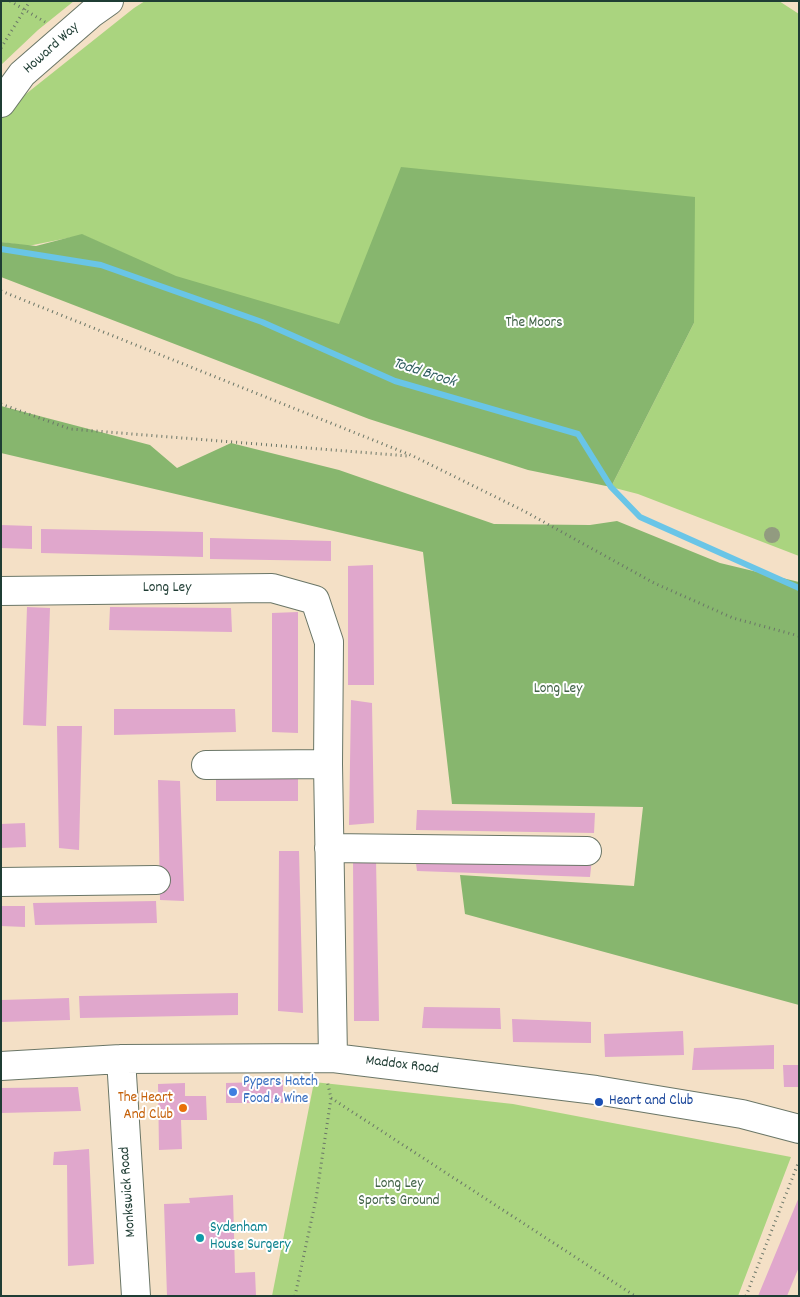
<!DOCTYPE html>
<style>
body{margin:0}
#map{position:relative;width:800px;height:1297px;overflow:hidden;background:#f4e0c6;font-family:Dekko,sans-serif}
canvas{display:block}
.frame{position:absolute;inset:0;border:2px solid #1f3d34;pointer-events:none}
</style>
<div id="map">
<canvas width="800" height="1297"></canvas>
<div class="frame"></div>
</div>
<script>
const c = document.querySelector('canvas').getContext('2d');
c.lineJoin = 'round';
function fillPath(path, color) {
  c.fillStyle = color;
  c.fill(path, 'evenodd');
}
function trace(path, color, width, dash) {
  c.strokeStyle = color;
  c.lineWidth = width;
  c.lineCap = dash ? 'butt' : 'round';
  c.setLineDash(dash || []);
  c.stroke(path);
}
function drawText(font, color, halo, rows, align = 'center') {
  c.font = font + ' Dekko,sans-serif';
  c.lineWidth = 4;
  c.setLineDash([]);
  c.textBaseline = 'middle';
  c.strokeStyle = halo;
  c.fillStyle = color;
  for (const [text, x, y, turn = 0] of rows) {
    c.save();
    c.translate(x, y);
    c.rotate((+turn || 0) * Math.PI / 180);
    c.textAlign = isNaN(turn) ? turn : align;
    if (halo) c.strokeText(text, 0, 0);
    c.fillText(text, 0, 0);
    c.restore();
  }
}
const green = new Path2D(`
 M 1,1 L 74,1 L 38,30 L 1,65 Z
 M 145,1 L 779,1 L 799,14 L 799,556 L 638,494 L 611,487 L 694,323 L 340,325 L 176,277 L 83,235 L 28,246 L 1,242 L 2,113 L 134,8 Z
 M 314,1082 L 513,1104 L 791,1157 L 738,1296 L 272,1296 Z`);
const forest = new Path2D(`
 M 401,167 L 695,197 L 694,323 L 611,487 L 528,470 L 369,419 L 1,277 L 1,242 L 36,246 L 82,234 L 176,276 L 339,324 Z
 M 1,406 L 150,445 L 177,468 L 231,443 L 339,470 L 494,524 L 590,525 L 617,521 L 720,563 L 799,582 L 799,1005 L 465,914 L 460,875 L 634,886 L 643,807 L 452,804 L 423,552 L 1,453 Z`);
const stream = new Path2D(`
 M 1,249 L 101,265 L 262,322 L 395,381 L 578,434 L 611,487 L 640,517 L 799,588`);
const building = new Path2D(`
 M 1,525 L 32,526 L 32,549 L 1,548 Z
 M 41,529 L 203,532 L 203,557 L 41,553 Z
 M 210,538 L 331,541 L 331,561 L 210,559 Z
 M 373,565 L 374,685 L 348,685 L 348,566 Z
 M 27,607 L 50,608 L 46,726 L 23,725 Z
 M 110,607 L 231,608 L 232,632 L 109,630 Z
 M 298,612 L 298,733 L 272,732 L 272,613 Z
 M 351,700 L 372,703 L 374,823 L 349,825 Z
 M 114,709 L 235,709 L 236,732 L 114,735 Z
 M 57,726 L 82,726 L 79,850 L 59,848 Z
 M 216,778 L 298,778 L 298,801 L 216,801 Z
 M 158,780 L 180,781 L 184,901 L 160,900 Z
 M 417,810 L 595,813 L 594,833 L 416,830 Z
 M 25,823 L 26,847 L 1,848 L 1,824 Z
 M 279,851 L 299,851 L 303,1013 L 278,1011 Z
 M 415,856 L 592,858 L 590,877 L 417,871 Z
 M 353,858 L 376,859 L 379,1021 L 354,1021 Z
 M 156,901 L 157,923 L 35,925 L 33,903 Z
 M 1,906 L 25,906 L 25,927 L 1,926 Z
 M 238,993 L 238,1015 L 80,1018 L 79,996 Z
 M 69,998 L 70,1020 L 1,1022 L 1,1000 Z
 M 424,1007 L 500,1008 L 501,1029 L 422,1028 Z
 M 512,1019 L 591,1022 L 591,1043 L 513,1042 Z
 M 683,1031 L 684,1055 L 605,1057 L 604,1034 Z
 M 774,1045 L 774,1069 L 692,1070 L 694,1048 Z
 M 783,1065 L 799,1065 L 799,1087 L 784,1087 Z
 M 261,1080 L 283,1080 L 283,1103 L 226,1103 L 226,1083 L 261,1082 Z
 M 185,1083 L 185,1096 L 206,1096 L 207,1120 L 181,1120 L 182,1149 L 159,1150 L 158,1084 Z
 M 78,1087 L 81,1111 L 1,1113 L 1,1088 Z
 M 89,1149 L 94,1264 L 68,1266 L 67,1165 L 53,1165 L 54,1152 Z
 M 233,1195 L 235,1273 L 255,1272 L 256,1296 L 167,1296 L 164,1204 L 190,1203 L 189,1198 Z
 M 799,1197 L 799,1267 L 787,1296 L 758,1296 Z`);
const path = new Path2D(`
 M 10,1 L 45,22
 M 1,48 L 30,1
 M 1,291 L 413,456 L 524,511 L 654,583 L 733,618 L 799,636
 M 1,404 L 70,429 L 408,456
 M 331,1098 L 635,1296
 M 295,1296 L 316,1199 L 331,1098 L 327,1080
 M 746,1296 L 799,1161`);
const minor = new Path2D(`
 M 1,103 L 22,74 L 92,13 L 109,1
 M 1,591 L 272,588 L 315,600 L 329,642 L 328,764 L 333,1058
 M 206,765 L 328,764
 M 329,848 L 587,851
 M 1,882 L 156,880
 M 121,1059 L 136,1296
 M 1,1066 L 121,1059 L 333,1058 L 596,1090 L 742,1114 L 799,1129`);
const trees = [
 [772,535]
];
const markers = [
 [233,1092,5,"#3f7fe0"],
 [599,1102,5,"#1a4fb4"],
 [183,1108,5,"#e8710a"],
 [200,1238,5,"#0f9aa8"]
];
const streetNames = [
 ["Howard Way",52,49,-42],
 ["Long Ley",167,589],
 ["Maddox Road",402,1066,7],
 ["Monkswick Road",129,1192,-94]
];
const parkNames = [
 ["The Moors",534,324],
 ["Long Ley",558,690],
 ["Long Ley",399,1185],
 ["Sports Ground",399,1202]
];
const shopNames = [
 ["Pypers Hatch",243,1083],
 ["Food & Wine",243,1100]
];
const foodNames = [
 ["The Heart",173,1099],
 ["And Club",173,1116]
];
const transitNames = [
 ["Heart and Club",609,1102]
];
const cultureNames = [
 ["Sydenham",210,1229],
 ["House Surgery",210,1246]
];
const waterNames = [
 ["Todd Brook",424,374,18]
];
fillPath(green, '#aad47f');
fillPath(forest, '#87b66e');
trace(stream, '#69c5e7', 6);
fillPath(building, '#e0a7cc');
trace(minor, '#6a7667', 30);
trace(path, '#6a7667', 3, [1, 4]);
trace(minor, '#fff', 28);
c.fillStyle = '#929b80';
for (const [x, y] of trees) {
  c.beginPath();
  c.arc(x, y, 8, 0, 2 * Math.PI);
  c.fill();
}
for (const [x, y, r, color] of markers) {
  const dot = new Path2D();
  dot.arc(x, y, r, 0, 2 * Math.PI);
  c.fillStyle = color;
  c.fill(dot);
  trace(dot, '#fff', 2);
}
drawText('15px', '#1f3d34', '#fff', streetNames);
drawText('15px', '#426347', '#fff', parkNames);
drawText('15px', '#366cbe', '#fff', shopNames, 'left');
drawText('15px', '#c56008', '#fff', foodNames, 'right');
drawText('15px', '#164399', '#fff', transitNames, 'left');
drawText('15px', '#0d838f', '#fff', cultureNames, 'left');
drawText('italic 16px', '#325f61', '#fff', waterNames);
</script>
